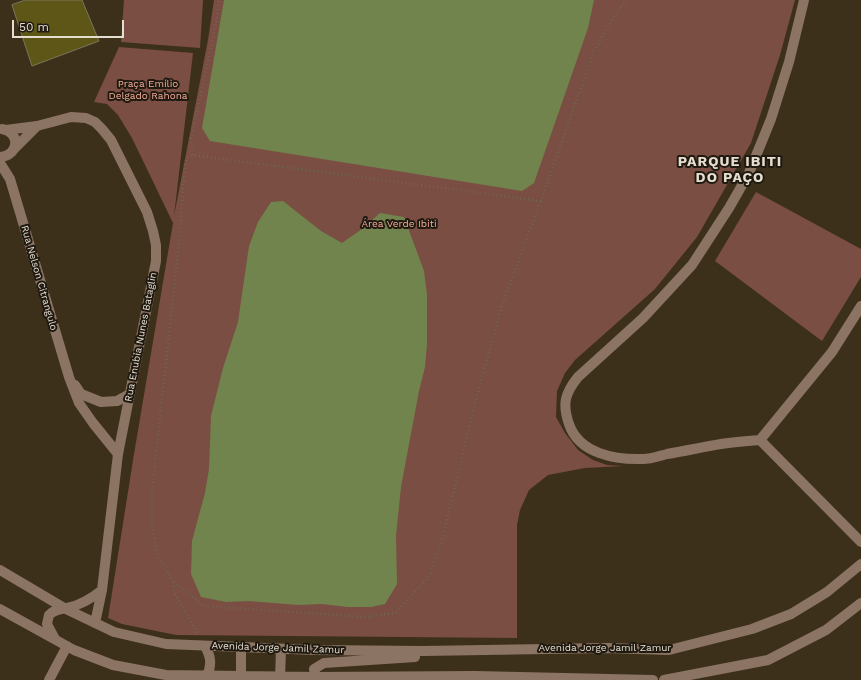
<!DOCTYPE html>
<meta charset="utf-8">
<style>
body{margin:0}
#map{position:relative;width:861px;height:680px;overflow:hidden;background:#3d301a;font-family:"Work Sans",sans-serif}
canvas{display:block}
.scale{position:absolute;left:12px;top:20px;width:112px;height:18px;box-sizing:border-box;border:2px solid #e5ddd0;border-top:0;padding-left:5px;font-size:12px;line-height:14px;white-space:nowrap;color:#e5ddd0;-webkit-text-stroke:3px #1f1910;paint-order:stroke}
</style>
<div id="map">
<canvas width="861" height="680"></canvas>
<div class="scale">50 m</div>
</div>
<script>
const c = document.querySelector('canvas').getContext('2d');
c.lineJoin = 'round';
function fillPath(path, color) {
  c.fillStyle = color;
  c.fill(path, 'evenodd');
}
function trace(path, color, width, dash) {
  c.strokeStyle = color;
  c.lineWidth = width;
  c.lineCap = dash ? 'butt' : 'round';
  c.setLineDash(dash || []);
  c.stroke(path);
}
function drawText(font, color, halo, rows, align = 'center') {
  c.font = font + ' "Work Sans",sans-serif';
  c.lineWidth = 4;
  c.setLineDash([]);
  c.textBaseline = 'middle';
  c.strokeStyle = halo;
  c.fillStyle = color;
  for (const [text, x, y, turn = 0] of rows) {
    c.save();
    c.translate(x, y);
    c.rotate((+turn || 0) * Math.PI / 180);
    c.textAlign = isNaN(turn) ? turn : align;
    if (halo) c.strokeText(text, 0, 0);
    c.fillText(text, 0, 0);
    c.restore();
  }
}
const green = new Path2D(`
 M 124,0 L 203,0 L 200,48 L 121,42 Z
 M 214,0 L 795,0 L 780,55 L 751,143 L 697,237 L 655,289 L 575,360 L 565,373 L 557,391 L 556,417 L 565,433 L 578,450 L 593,460 L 607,465 L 623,466 L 585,468 L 548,475 L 529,490 L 520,510 L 517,525 L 517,638 L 176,635 L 122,624 L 108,618 L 134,454 L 173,223 L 132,138 L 118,115 L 107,104 L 94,102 L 119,47 L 193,53 L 174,216 L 208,40 Z
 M 756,192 L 861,249 L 861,277 L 822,341 L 715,261 Z`);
const water = new Path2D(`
 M 224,0 L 594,0 L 588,28 L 534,183 L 522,191 L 210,141 L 202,128 Z
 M 283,201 L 321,231 L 342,243 L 362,229 L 380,213 L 404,217 L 424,271 L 427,295 L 427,344 L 425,367 L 419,391 L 401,487 L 396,536 L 397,584 L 385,604 L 371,607 L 347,607 L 322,604 L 298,605 L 248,601 L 226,602 L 201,597 L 191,574 L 192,541 L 205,493 L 209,469 L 211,416 L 223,368 L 238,322 L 249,246 L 258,222 L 271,202 Z`);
const building = new Path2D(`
 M 26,0 L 82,0 L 99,41 L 32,66 L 12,5 Z`);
const path = new Path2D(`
 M 193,155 L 191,140 L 217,19 L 219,0
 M 541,201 L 193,155 L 188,157 L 185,163 L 179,244 L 152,491 L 152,527 L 157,553 L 173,581 L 204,606 L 365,617 L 395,613 L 428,578 L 441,544 L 478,392 L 502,305 L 541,201 L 594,51 L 617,12 L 626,0
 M 173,582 L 174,592 L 198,634`);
const minor = new Path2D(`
 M 804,0 L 789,62 L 771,119 L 749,173 L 729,208 L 692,265 L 643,318 L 578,377 C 565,393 562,404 569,424 C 579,454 616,460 643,459 C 651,459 659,456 667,454 C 685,451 703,447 721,444 C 734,442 747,441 760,440 L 861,542
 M 6,130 L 37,126 L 71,117 L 86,118 L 95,122 L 102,129 L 111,140 L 147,212 L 153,231 L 156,245 L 156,261 L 118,454 L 102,590 L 95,623
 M 14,149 L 37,126
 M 0,157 C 19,156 21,132 2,129
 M 0,163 L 10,179 L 69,377 L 79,403 L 93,423 L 118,454
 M 75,385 L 81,394 L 101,402 L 117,401 L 130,394
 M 760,440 L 832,352 L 861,306
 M 0,570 L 66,609 L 114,632 L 166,644 L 315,650 L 423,651 L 607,648 L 669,650 L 752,629 L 791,614 L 827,592 L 861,564
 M 0,609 L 74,650 L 113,665 L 166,675 L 316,677 L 475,676 L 653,680
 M 55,639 L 47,624 L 49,615 C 55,609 59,610 67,608 C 81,605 91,599 102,590
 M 205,646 C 211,657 212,664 207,676
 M 241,647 L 241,680
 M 316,677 L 314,669 L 324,663 L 415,657
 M 49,680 L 67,646
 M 280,680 L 281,649
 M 664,680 L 768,660 L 826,630 L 861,603`);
const parkNames = [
 ["Praça Emílio",148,84],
 ["Delgado Rahona",148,96],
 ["Área Verde Ibiti",399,224]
];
const streetNames = [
 ["Rua Nelson Citrangulo",39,278,74],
 ["Rua Enubia Nunes Bataglin",141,337,-79],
 ["Avenida Jorge Jamil Zamur",278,648,2],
 ["Avenida Jorge Jamil Zamur",605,648]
];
const districtNames = [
 ["PARQUE IBITI",730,162],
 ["DO PAÇO",730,178]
];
fillPath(green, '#7a4e42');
fillPath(water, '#71844d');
fillPath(building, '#5e5617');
trace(building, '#7a775c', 1);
trace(path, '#706551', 2.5, [1, 3]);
trace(minor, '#8b7464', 10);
drawText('10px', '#f5ad99', '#1f1910', parkNames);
drawText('10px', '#e5ddd0', '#1f1910', streetNames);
c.letterSpacing = '1px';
drawText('bold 14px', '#e5ddd0', '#1f1910', districtNames);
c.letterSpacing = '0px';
</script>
